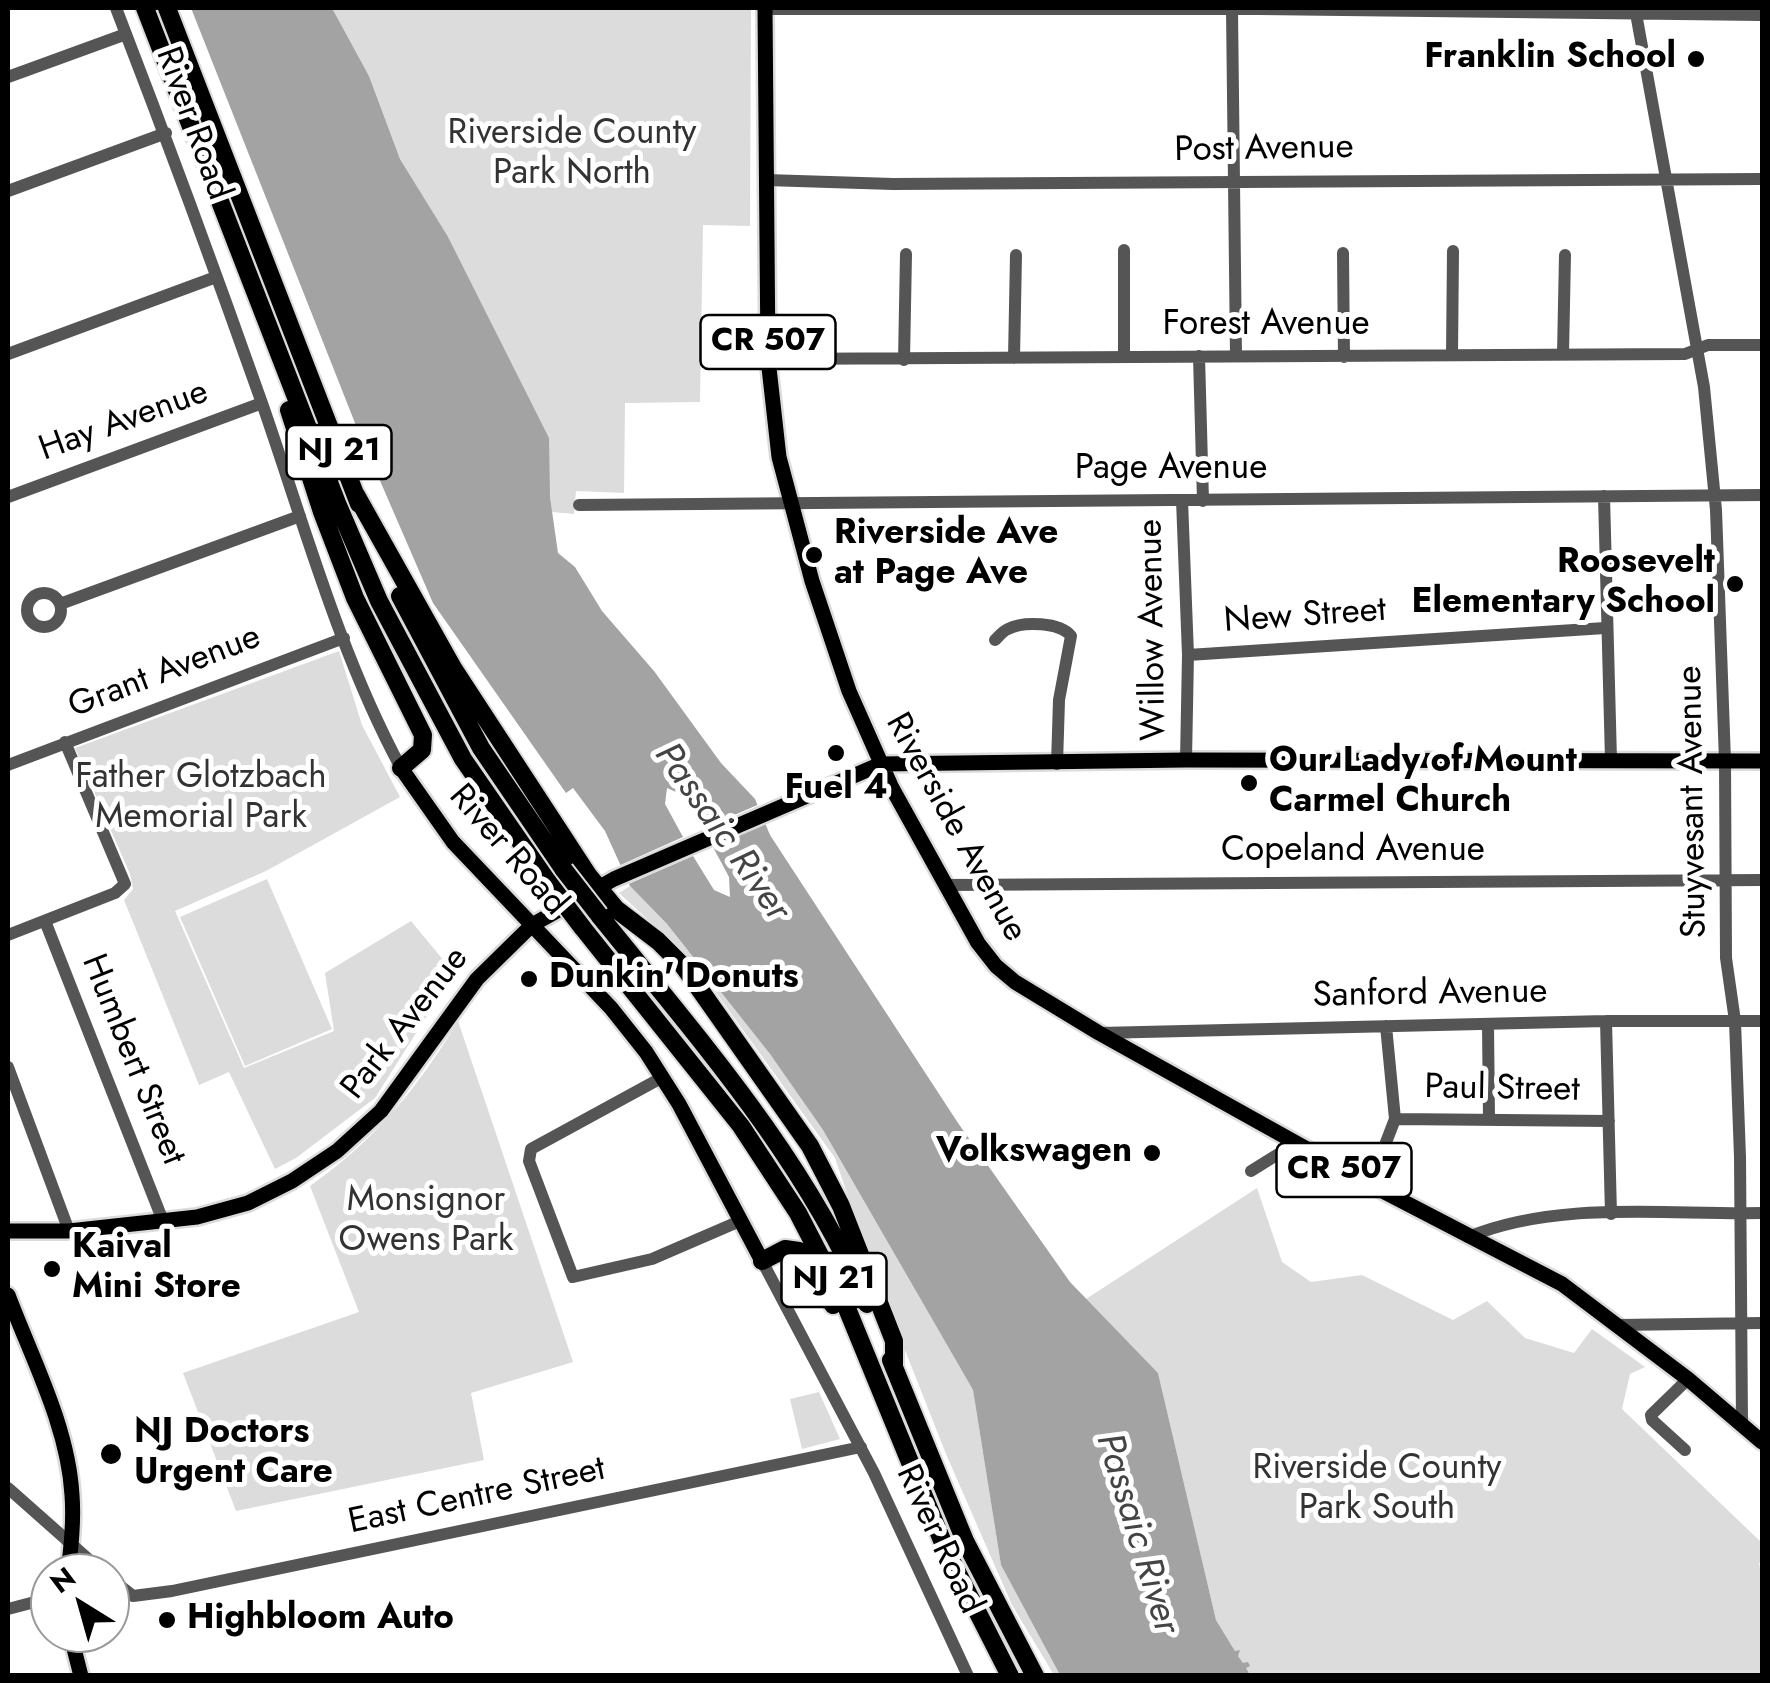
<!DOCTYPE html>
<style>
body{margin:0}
#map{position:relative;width:1770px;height:1683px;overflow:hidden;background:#fff;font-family:Jost,sans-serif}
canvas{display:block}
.frame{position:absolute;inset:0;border:10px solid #000;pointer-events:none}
.north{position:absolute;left:30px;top:1553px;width:100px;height:100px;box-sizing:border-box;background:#fff;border:2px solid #999;border-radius:50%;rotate:323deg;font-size:28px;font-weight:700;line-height:40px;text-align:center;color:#000}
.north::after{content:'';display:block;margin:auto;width:35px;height:45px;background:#000;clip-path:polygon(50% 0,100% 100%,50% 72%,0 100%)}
</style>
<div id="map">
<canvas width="1770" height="1683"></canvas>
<div class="frame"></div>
<div class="north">N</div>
</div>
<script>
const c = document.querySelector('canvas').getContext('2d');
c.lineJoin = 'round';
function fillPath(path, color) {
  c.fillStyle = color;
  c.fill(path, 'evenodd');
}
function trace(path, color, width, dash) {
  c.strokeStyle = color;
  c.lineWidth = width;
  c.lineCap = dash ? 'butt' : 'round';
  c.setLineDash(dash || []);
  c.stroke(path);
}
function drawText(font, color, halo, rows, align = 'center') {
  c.font = font + ' Jost,sans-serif';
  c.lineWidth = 10;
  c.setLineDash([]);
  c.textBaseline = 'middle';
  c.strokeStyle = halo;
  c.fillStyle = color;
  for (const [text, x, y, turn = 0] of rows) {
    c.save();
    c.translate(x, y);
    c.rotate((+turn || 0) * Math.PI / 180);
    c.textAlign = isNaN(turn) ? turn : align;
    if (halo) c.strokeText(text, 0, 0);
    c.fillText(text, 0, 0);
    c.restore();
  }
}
const green = new Path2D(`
 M 332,8 L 751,8 L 750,226 L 703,225 L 700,402 L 625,403 L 624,493 L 576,491 L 574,514 L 552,512 L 550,497 L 447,235 L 400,159 L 369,76 Z
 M 339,651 L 362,725 L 400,797 L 266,871 L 175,911 L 244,1068 L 334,1031 L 325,973 L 411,921 L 454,973 L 375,1098 L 296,1158 L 275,1169 L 229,1072 L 199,1085 L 124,900 L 133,889 L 130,874 L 75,748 Z
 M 267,879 L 332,1029 L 245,1066 L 180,917 Z
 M 630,886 L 667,924 L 770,1054 L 823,1130 L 973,1390 L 1001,1565 L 1060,1675 L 1054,1675 L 1012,1605 L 946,1454 L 869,1259 L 835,1158 L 694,962 L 619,893 Z
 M 458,1021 L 573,1362 L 471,1393 L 484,1460 L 236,1511 L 183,1373 L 359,1312 L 310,1186 C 375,1140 417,1089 458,1021 Z
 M 1257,1188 L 1282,1262 L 1311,1282 L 1362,1275 L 1453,1320 L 1487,1301 L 1525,1338 L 1574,1353 L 1592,1329 L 1645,1367 L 1630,1374 L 1622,1409 L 1762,1543 L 1762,1563 L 1759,1563 L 1762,1580 L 1762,1675 L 1250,1675 L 1216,1620 L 1158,1373 L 1086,1299 Z
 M 819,1392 L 840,1439 L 802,1449 L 790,1399 Z`);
const water = new Path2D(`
 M 191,8 L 332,8 L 369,76 L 400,159 L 447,235 L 549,438 L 550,497 L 558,553 L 575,567 L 602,611 L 654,671 L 721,763 L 755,799 L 770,835 L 958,1123 L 1070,1282 L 1158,1373 L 1216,1620 L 1235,1651 L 1240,1650 L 1238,1656 L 1243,1663 L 1248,1662 L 1250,1666 L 1246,1668 L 1250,1675 L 1060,1675 L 1001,1565 L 973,1390 L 823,1130 L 770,1054 L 667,924 L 630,886 L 605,831 L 573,788 L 566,793 L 433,603 L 355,423 Z`);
const pier = new Path2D(`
 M 667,788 L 683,795 L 702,829 L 762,803 L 770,822 L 713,847 L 729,877 L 730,897 L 714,890 L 693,856 L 624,886 L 616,867 L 683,837 L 665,804 Z`);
const minor = new Path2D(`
 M 116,8 C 167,140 216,273 263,406 C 305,527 340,655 401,768
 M 1635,8 L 1704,387 L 1716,510 L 1725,761 L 1726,958 L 1735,1021 L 1740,1157 L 1742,1423
 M 765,9 L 1259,9 L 1762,15
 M 1232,9 L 1236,355
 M 8,77 L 126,34
 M 766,180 L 893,184 L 1762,179
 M 8,191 L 166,133
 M 1124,250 L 1124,357
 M 1343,253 L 1344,357
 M 8,354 L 216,277
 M 1563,354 L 1565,255
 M 1452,355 L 1453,251
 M 1199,356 L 1203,501
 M 1014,358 L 1016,255
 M 768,359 L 1685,354 L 1708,345 L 1762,345
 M 904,360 L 906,254
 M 1604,496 L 1611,760
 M 8,497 L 262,403
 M 1182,500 L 1188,655 L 1186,760
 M 579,505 L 1762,495
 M27 610a17 17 0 1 1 34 0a17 17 0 1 1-34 0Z
 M 60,604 L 300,516
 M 995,640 C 999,636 1003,631 1008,629 C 1023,621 1060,622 1071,636 L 1059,700 L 1057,764
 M 1188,655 L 1605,628
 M 8,765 L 344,638
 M 945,885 L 1762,880
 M 45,921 L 163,1221
 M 8,935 L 115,893 L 125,884 L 65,742
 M 1606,1021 L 1611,1214
 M 1488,1024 L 1489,1120
 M 1100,1033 L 1606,1021 L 1762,1021
 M 8,1067 L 69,1231
 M 663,1077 L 531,1149 L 529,1161 L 573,1277 L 652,1259 L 740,1221
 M 1395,1119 L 1609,1121
 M 1251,1171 L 1296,1143
 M 1370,1184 L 1395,1119 L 1386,1026
 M 1468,1237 C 1559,1200 1665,1215 1762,1213
 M 762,1261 L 874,1473 L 968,1676
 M 1618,1325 L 1762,1323
 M 1685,1450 L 1652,1420 L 1651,1415 L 1688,1379
 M 8,1488 L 104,1573
 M 110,1578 L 133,1596 L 172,1591 L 861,1447
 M 8,1609 L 50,1598`);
const major = new Path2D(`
 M 765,8 L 768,359 L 779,457 L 812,581 L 849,691 L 892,788 L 978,943 L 996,966 L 1015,982 L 1099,1033 L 1377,1188 L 1562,1284 L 1688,1379 L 1762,1442
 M 401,768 L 453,842 L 611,1008 L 646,1052 L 679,1104 L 762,1261
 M 8,1231 L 69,1231 L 197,1217 L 248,1203 L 292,1181 L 337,1151 L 381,1111 L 477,979 L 532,925 L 614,879 L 881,764 L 1186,760 L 1762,761
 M 8,1295 C 32,1359 68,1426 72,1495 C 74,1521 71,1547 68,1573
 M 70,1633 L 81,1676`);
const highway = new Path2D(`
 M 145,8 L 337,503 L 379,601 L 463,759 L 548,882
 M 167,8 L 359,504
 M 289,410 L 322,512 L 355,598 L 423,735 L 422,750 L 401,768
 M 356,495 L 453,668 L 588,875 L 616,909 L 658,941 L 684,967 L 810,1146 L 841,1206 L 894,1341 L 894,1368
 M 400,596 L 481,748 L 564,870
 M 599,915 C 698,1038 804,1157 867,1304
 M 582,927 L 741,1126 L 798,1213 L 846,1306 L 946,1550 L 1010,1676
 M 762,1261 L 785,1249 L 799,1251 L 811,1265 L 833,1305
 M 891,1360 L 965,1541 L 1035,1676`);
const highwayBridge = new Path2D(`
 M 564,870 L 599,915
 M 548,882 L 582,927`);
const markers = [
 [1696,59,10,"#000"],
 [814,555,10,"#000"],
 [1735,584,10,"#000"],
 [836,753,10,"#000"],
 [1249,783,10,"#000"],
 [529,979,10,"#000"],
 [1152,1153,10,"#000"],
 [52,1269,10,"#000"],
 [111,1454,12,"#000"],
 [167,1620,10,"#000"]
];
const shields = [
 [768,342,135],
 [339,452,105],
 [1344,1170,135],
 [834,1280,105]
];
const shieldNames = [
 ["CR 507",768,342],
 ["NJ 21",339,452],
 ["CR 507",1344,1170],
 ["NJ 21",834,1280]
];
const poiNames = [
 ["Franklin School",1676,59,"right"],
 ["Riverside Ave",834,535],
 ["at Page Ave",834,575],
 ["Roosevelt",1715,564,"right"],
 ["Elementary School",1715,604,"right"],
 ["Our Lady of Mount",1269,763],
 ["Carmel Church",1269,803],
 ["Fuel 4",836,790,"center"],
 ["Dunkin' Donuts",549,979],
 ["Volkswagen",1132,1153,"right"],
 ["Kaival",72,1249],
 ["Mini Store",72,1289],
 ["NJ Doctors",134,1434],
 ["Urgent Care",134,1474],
 ["Highbloom Auto",187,1620]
];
const streetNames = [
 ["River Road",192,124,70],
 ["Post Avenue",1264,150,-1],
 ["Forest Avenue",1266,326],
 ["Hay Avenue",124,422,-20],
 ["Page Avenue",1171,470],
 ["New Street",1305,617,-4],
 ["Willow Avenue",1154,630,-91],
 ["Grant Avenue",165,673,-21],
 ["Stuyvesant Avenue",1694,802,-91],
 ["Riverside Avenue",955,828,61],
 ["River Road",507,851,49],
 ["Copeland Avenue",1353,852],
 ["Sanford Avenue",1430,995,-1],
 ["Park Avenue",406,1024,-52],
 ["Humbert Street",132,1060,68],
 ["Paul Street",1502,1090,1],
 ["East Centre Street",477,1497,-12],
 ["River Road",938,1540,65]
];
const parkNames = [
 ["Riverside County",572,135],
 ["Park North",572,175],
 ["Father Glotzbach",201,779],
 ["Memorial Park",201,819],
 ["Monsignor",426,1202],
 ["Owens Park",426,1242],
 ["Riverside County",1377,1470],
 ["Park South",1377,1510]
];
const waterNames = [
 ["Passaic River",721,833,55],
 ["Passaic River",1136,1534,73]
];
fillPath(green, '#dcdcdc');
fillPath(water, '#a3a3a3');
fillPath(pier, '#fff');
trace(major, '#dbdbdb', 20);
trace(highway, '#dbdbdb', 22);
trace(minor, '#555', 12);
trace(major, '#000', 15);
trace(highway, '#000', 18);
trace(highwayBridge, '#dbdbdb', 22, []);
trace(highwayBridge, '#000', 18);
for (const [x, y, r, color] of markers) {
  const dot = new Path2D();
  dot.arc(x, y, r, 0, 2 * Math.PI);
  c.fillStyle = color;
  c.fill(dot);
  trace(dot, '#fff', 4);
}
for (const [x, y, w] of shields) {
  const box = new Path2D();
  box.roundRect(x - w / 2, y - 27, w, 54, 8);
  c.fillStyle = '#fff';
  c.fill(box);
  trace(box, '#000', 2.5);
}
drawText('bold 32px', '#000', null, shieldNames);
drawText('bold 35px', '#000', '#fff', poiNames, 'left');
drawText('35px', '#000', '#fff', streetNames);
drawText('35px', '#333', '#fff', parkNames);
drawText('italic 38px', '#444', '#fff', waterNames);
</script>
